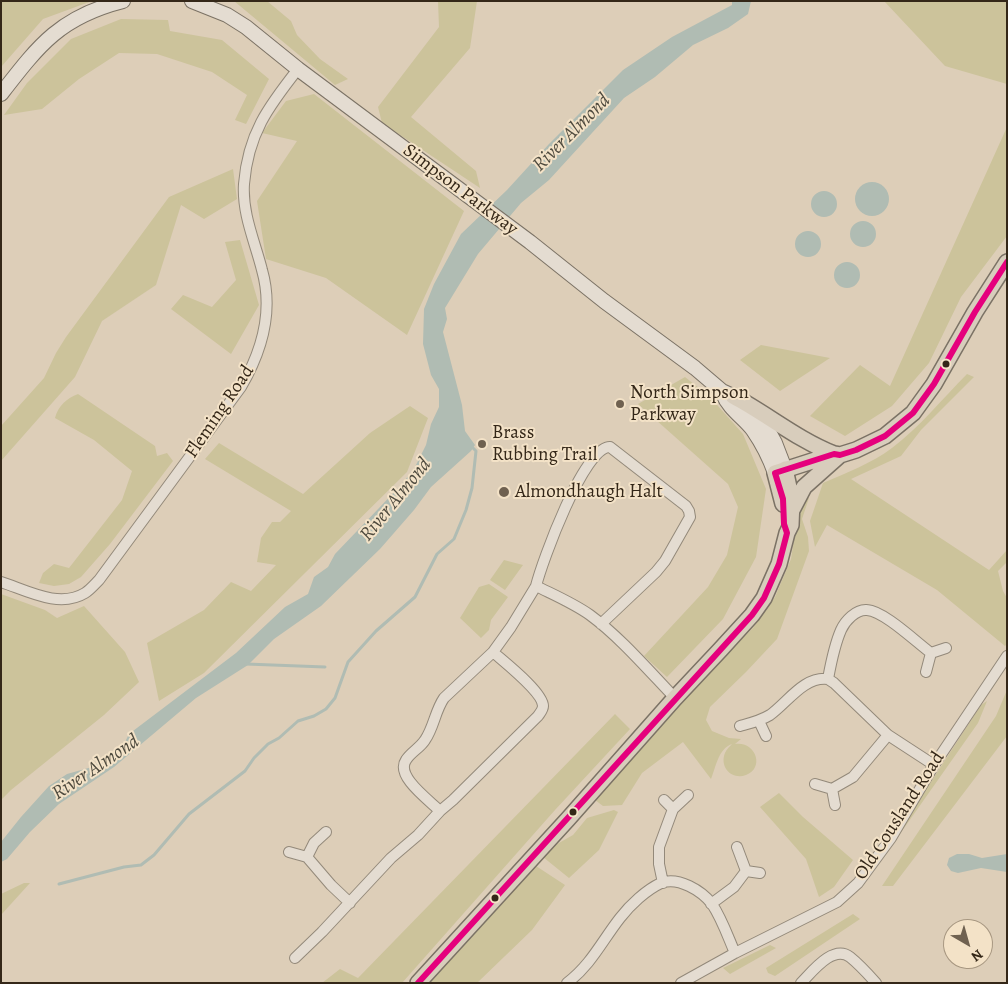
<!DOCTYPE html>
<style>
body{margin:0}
#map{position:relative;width:1008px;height:984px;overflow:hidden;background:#ddceb8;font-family:Alegreya,serif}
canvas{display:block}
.frame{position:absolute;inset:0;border:2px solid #342718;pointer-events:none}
.north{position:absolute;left:943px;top:919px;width:50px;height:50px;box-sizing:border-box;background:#f3e2c7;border:1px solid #a79781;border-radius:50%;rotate:142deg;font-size:14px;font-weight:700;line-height:20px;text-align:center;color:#342718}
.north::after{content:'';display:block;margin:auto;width:18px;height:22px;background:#6f6150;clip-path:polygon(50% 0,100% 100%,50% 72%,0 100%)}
</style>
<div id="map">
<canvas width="1008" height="984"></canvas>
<div class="frame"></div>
<div class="north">N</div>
</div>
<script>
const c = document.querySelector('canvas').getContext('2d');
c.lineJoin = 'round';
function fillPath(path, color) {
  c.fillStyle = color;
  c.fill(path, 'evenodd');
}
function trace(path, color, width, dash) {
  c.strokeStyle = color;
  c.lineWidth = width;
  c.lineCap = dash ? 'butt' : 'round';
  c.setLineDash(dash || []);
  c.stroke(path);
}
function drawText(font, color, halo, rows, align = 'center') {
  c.font = font + ' Alegreya,serif';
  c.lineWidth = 4;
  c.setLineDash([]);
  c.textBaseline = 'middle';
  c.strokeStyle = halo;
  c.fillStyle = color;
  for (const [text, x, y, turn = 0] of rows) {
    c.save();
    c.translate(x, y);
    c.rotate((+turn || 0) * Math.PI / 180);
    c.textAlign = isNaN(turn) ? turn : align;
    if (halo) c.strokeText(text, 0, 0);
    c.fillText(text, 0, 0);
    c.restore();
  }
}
const green = new Path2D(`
 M 1,1 L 92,1 L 43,19 L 1,67 Z
 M 234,1 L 267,1 L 291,21 L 297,35 L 320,59 L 348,79 L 335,85 Z
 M 438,1 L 477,1 L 470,48 L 411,117 L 476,171 L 480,188 L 382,123 L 378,107 L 439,27 Z
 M 884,1 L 1007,1 L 1007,84 L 945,66 Z
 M 121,19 L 168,20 L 170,31 L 222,40 L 269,79 L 246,124 L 235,120 L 247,95 L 212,72 L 157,54 L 119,53 L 79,79 L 42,109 L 4,115 L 27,83 L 71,39 Z
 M 314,94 L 464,211 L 407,335 L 326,278 L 266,259 L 257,201 L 297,141 L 262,133 L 286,101 Z
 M 1007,127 L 1007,236 L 961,297 L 929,363 L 892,406 L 845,436 L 810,416 L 860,365 L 890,386 Z
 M 233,169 L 237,199 L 204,219 L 181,205 L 156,285 L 102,321 L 75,377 L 1,461 L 1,426 L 44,378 L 56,353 L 66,337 L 169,197 Z
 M 240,240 L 259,305 L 231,354 L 171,309 L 183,295 L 212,307 L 236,280 L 225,242 Z
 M 761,345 L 830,358 L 780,391 L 740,360 Z
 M 967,374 L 974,377 L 921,430 L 901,456 L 851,479 L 989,570 L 1007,550 L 1007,562 L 998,571 L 1003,591 L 1007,598 L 1007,644 L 1005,646 L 937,590 L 827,525 L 815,547 L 810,521 L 823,483 C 846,473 872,463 892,448 C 920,427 942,399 967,374 Z
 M 685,377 L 710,397 L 743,434 L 766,489 L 756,557 L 723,619 L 667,677 L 644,656 L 708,587 L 727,555 L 738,507 L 728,484 L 638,404 Z
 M 78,394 L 155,446 L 157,456 L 167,453 L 173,461 L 110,544 L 81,577 L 69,584 L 54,586 L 39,583 L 43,573 L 54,564 L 69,568 L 122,500 L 132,471 L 94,440 L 55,418 C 58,406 67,398 78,394 Z
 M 410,406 L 428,418 L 407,472 L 204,673 L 159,701 L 147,643 L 204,610 L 231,582 L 251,591 L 276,565 L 257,562 L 261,538 L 272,522 L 280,522 L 291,511 L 205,459 L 219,443 L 303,494 L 370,433 Z
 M 805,497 L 809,498 L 802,519 L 808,537 L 809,551 L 777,639 L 746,672 L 710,707 L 706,720 L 712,731 L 729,738 L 741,739 L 735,744 C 756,741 765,768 746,775 C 733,780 721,769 724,756 C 725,751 729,747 732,744 C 718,749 716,767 711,779 L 683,742 L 642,773 L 622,805 L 603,806 L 595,800 L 609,779 L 720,660 L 753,628 L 775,597 L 791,559 L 797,520 Z
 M 504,560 L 523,565 L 505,590 L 490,580 Z
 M 489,584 L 508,597 L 491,620 L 489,630 L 481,638 L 460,618 L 479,587 Z
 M 1,594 L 45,610 L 57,618 L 84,606 L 125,652 L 139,682 L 104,715 L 11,790 L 1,800 Z
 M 1007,690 L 1007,736 L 893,886 L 882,886 L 996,716 Z
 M 987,701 L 978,723 L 883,858 L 882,857 L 981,705 Z
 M 615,714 L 630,729 L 555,810 L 402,983 L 322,983 L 340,969 L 358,978 Z
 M 779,793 L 803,817 L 853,860 L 834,887 L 819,897 L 806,859 L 760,807 Z
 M 614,810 L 618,812 L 599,850 L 569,878 L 543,857 L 550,848 L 573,835 L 587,818 Z
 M 536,866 L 565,885 L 532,930 L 477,983 L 430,983 Z
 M 24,883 L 30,883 L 1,915 L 1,894 Z
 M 853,914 L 860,919 L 775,976 L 768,973 L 766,968 Z
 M 770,945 L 776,948 L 730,974 L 723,968 Z`);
const water = new Path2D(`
 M 732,1 L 751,1 L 748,14 L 728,28 L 693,45 L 655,77 L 624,98 L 549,180 L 521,203 L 478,254 L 445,308 L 447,319 L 443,332 L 462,405 L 465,431 L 475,445 L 471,451 L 431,487 L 414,510 L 380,549 L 321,606 L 274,639 L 248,665 L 196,698 L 114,767 L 59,804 L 30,832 L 7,859 L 1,862 L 1,842 L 21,817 L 49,786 L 67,774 L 92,767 L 123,746 L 129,734 L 236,653 L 285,607 L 308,594 L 314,577 L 328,567 L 335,554 L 401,485 L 414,469 L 426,445 L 431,424 L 439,407 L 439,389 L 431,375 L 423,344 L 424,309 L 434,284 L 461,234 L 507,190 L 549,144 L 623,70 L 672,37 L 732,5 Z
 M855 199a17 17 0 1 1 34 0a17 17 0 1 1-34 0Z
 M811 204a13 13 0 1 1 26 0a13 13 0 1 1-26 0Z
 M850 234a13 13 0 1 1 26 0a13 13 0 1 1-26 0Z
 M795 244a13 13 0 1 1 26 0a13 13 0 1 1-26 0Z
 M834 275a13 13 0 1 1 26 0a13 13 0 1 1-26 0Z
 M 957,854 L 969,854 L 982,858 L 1007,854 L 1007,872 L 981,868 L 958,873 L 951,871 L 947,865 L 949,858 Z`);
const stream = new Path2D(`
 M 246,664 L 325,667
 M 59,884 L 124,867 L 141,865 L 154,855 L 189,814 L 245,771 L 254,758 L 268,744 L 279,738 L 298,721 L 314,716 L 326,709 L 335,698 L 348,662 L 376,631 L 415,597 L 437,554 L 454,539 L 466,510 L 472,488 L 476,451 L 473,448`);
const street = new Path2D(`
 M 1,582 C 26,590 59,609 85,593 C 90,590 95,584 99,580 L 241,387 C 262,351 274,312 262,270 C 255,242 242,214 244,184 C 248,134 268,107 298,69
 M 536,586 C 542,562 584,446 610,447 L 686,506 L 689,511 L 690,517 L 665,561 L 656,572 L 601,624
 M 931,653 L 946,648
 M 926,672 L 931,653 C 916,642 884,611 867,610 C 856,609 845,621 841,630 C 834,646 831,663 828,679 L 834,683 L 888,735 L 934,765
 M 759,721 L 766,736
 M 740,726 C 751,723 760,721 770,715 C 788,702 804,676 828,679
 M 815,784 L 832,789
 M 664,800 L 673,809
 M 835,805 L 832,789 L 853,777 L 888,735
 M 440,811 C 429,800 395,776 406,760 C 411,752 420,748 425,740 C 434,727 435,711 444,698 L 493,652
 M 289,852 L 307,857 L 331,885 L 350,903
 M 307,857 L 314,843 L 326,832
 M 746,871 L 760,873
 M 663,883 L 659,864 L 659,847 L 673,809 L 688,795
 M 711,904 L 734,887 L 746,871 L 737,847
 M 295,958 L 322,932 L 391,858 L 418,835 L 440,811 L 453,800 L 538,716 C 540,713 543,710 543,706 C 543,692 503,661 493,652 L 511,627 L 536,586 C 554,595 573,603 590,615 C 620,637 649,671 675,698
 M 567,983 C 591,965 602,941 620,918 C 630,905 646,890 661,883 C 678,876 702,891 712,904 C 722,919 728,937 735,953
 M 681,983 L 735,953 L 837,902 L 858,883 L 891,838 L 934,765 L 1007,656
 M 801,983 C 812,972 833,944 850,957 C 860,965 868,974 876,983`);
const secondary = new Path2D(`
 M 192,1 L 227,15 L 246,27 L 298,69 L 530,242 L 604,301 L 695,368 L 722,391 L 733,396 L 765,425 L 775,443 L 785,469
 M 1,94 C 39,45 60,17 123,1
 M 723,394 C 729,409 744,418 753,430 C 762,443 770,459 775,473`);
const primary = new Path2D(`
 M 733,396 C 767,414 798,440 834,454
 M 783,504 L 775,473 L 834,454 L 840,455 L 856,450 L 885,436 L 913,413 L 934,384 L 975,312 L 1007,262
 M 792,510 L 804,487 L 840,455
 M 418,983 L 568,819 L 675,698 L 721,649 L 752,615 L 764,598 L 779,564 L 787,533 L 791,525 L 792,501 L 785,469`);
const bus1 = new Path2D(`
 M 418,983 L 752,615 L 764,598 L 779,564 L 787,533 L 784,524 L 783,499 L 775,473 L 834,454 L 840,455 L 856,450 L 885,436 L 913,413 L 934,384 L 975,312 L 1007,262`);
const markers = [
 [946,364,4.5,"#342718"],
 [620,404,5,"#6f6150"],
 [482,444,5,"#6f6150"],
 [504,492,6,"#6f6150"],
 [573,812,4.5,"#342718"],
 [495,898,4.5,"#342718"]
];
const streetNames = [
 ["Simpson Parkway",460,190,37],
 ["Fleming Road",220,412,-56],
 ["Old Cousland Road",900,816,-57]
];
const poiNames = [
 ["North Simpson",630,393],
 ["Parkway",630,415],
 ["Brass",492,433],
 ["Rubbing Trail",492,455],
 ["Almondhaugh Halt",515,492]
];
const waterNames = [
 ["River Almond",572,133,-45],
 ["River Almond",396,500,-51],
 ["River Almond",96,768,-34]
];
fillPath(green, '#ccc39b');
fillPath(water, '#b0bcb3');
trace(stream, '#b0bcb3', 3);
trace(street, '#93897a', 12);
trace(secondary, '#7b7265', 16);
trace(primary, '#7b7265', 18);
trace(street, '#e4dcd1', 10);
trace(secondary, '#e4dcd1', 14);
trace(primary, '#d8cdbc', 15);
trace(bus1, '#e5007d', 6);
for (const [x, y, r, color] of markers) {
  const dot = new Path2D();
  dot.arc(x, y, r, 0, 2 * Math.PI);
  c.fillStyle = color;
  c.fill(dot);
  trace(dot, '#f3e2c7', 2);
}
drawText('19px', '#342718', '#f3e2c7', streetNames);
drawText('19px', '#342718', '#f3e2c7', poiNames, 'left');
drawText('italic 20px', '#4e4a3e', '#f3e2c7', waterNames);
</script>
